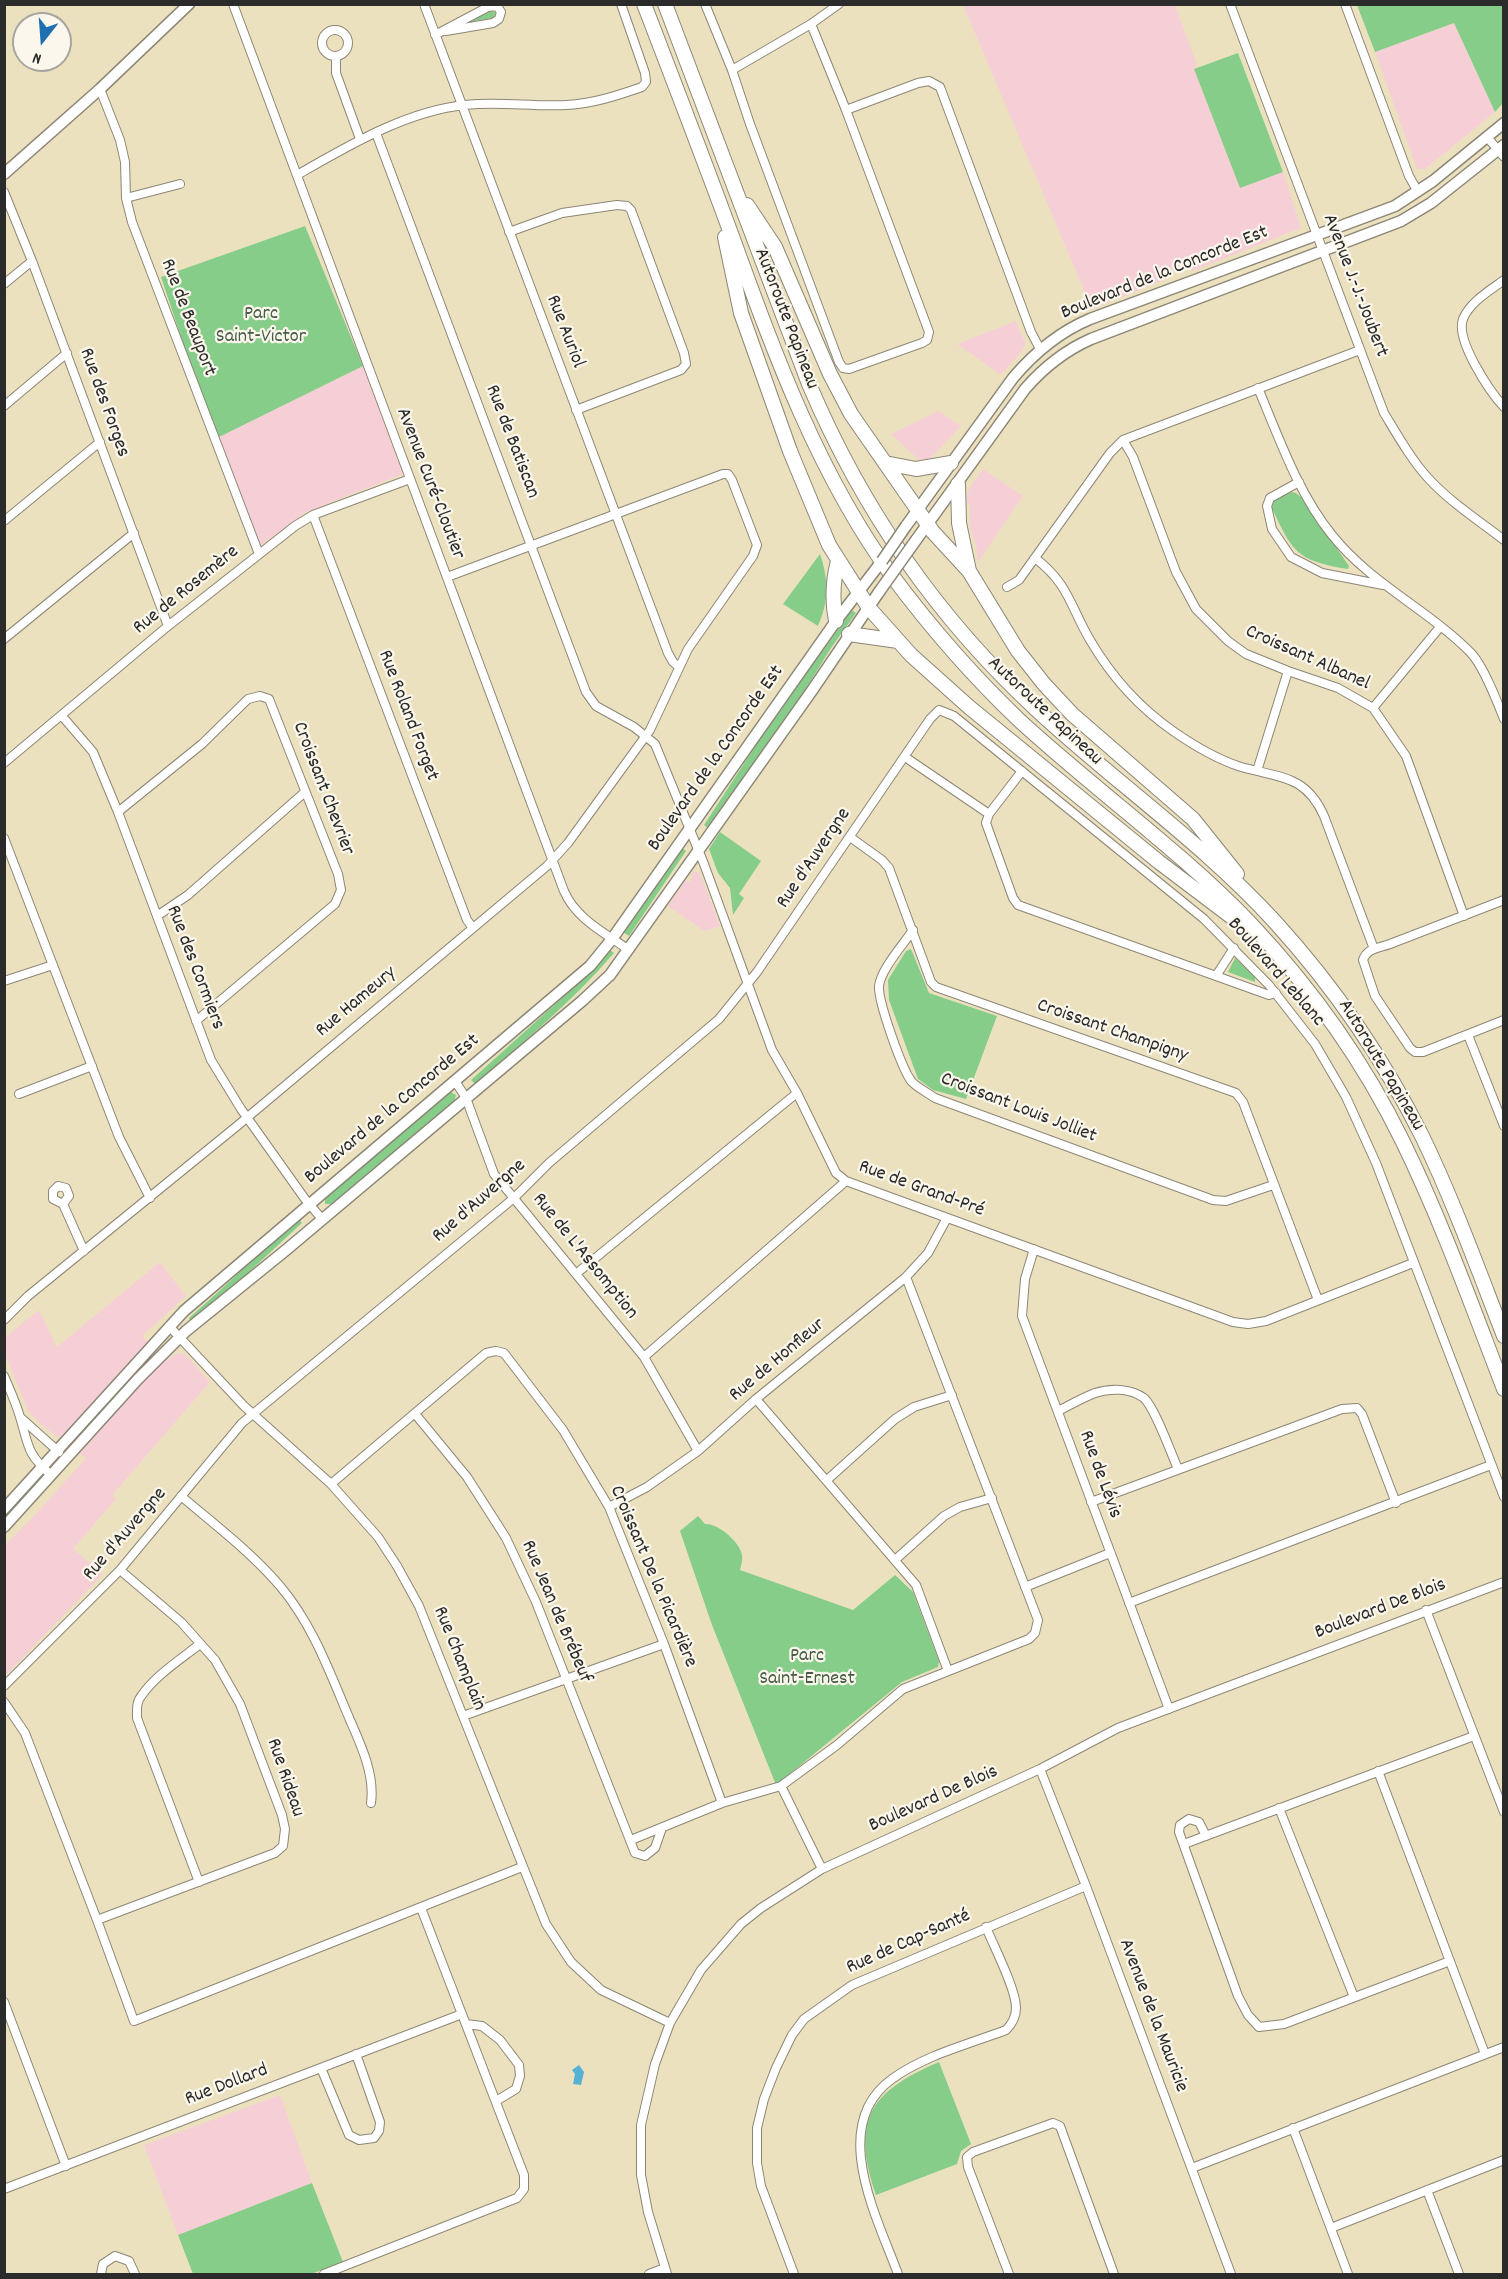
<!DOCTYPE html>
<meta charset="utf-8">
<style>
body{margin:0}
#map{position:relative;width:1508px;height:2279px;overflow:hidden;background:#ece1bf;font-family:Dekko,sans-serif}
canvas{display:block}
.frame{position:absolute;inset:0;border:6px solid #2b2b2b;pointer-events:none}
.north{position:absolute;left:12px;top:12px;width:60px;height:60px;box-sizing:border-box;background:#fbf7ec;border:2px solid #a8a59f;border-radius:50%;rotate:197deg;font-size:16px;font-weight:700;line-height:24px;text-align:center;color:#2b2b2b}
.north::after{content:'';display:block;margin:auto;width:21px;height:27px;background:#1f6fb2;clip-path:polygon(50% 0,100% 100%,50% 72%,0 100%)}
</style>
<div id="map">
<canvas width="1508" height="2279"></canvas>
<div class="frame"></div>
<div class="north">N</div>
</div>
<script>
const c = document.querySelector('canvas').getContext('2d');
c.lineJoin = 'round';
function fillPath(path, color) {
  c.fillStyle = color;
  c.fill(path, 'evenodd');
}
function trace(path, color, width, dash) {
  c.strokeStyle = color;
  c.lineWidth = width;
  c.lineCap = dash ? 'butt' : 'round';
  c.setLineDash(dash || []);
  c.stroke(path);
}
function drawText(font, color, halo, rows, align = 'center') {
  c.font = font + ' Dekko,sans-serif';
  c.lineWidth = 4.5;
  c.setLineDash([]);
  c.textBaseline = 'middle';
  c.strokeStyle = halo;
  c.fillStyle = color;
  for (const [text, x, y, turn = 0] of rows) {
    c.save();
    c.translate(x, y);
    c.rotate((+turn || 0) * Math.PI / 180);
    c.textAlign = isNaN(turn) ? turn : align;
    if (halo) c.strokeText(text, 0, 0);
    c.fillText(text, 0, 0);
    c.restore();
  }
}
const built = new Path2D(`
 M 963,5 L 1175,5 L 1197,65 L 1194,69 L 1240,188 L 1283,172 L 1301,228 L 1193,271 L 1186,266 L 1167,271 L 1167,279 L 1092,309 Z
 M 1454,23 L 1495,112 L 1425,169 L 1417,169 L 1375,52 Z
 M 1016,321 L 1025,343 L 1022,351 L 1001,375 L 957,344 Z
 M 363,366 L 403,474 L 306,512 L 257,548 L 215,439 Z
 M 938,411 L 961,426 L 935,454 L 929,459 L 918,459 L 891,434 Z
 M 983,469 L 1023,496 L 978,562 L 976,545 L 970,529 L 970,506 L 966,499 L 969,489 Z
 M 694,872 L 700,873 L 720,926 L 704,931 L 668,906 L 686,880 L 689,882 L 692,878 L 690,875 Z
 M 160,1262 L 186,1296 L 142,1336 L 168,1360 L 175,1354 L 184,1353 L 210,1382 L 113,1494 L 115,1500 L 73,1549 L 103,1574 L 5,1676 L 5,1545 L 32,1518 L 86,1458 L 39,1423 L 28,1411 L 5,1354 L 5,1337 L 39,1310 L 57,1347 Z
 M 280,2095 L 312,2183 L 178,2235 L 144,2145 Z`);
const green = new Path2D(`
 M 1357,5 L 1503,5 L 1503,103 L 1495,112 L 1454,23 L 1375,52 Z
 M 491,10 L 496,13 L 493,18 L 469,22 Z
 M 1238,53 L 1283,172 L 1240,188 L 1194,69 Z
 M 305,226 L 363,366 L 215,439 L 161,277 Z
 M 1291,492 L 1296,493 L 1302,498 L 1349,566 L 1348,569 C 1296,561 1292,551 1271,506 L 1274,500 Z
 M 820,554 C 829,581 829,601 818,626 L 783,604 Z
 M 852,610 L 856,613 L 831,648 L 800,698 L 708,828 L 704,825 L 773,719 Z
 M 720,832 L 761,861 L 739,894 L 744,898 L 733,915 L 730,888 L 718,873 L 709,849 Z
 M 682,848 L 686,851 L 629,936 L 623,932 Z
 M 911,949 L 929,993 L 997,1016 L 966,1099 L 933,1090 L 918,1079 L 889,1000 L 888,980 L 906,951 Z
 M 610,950 L 614,953 C 572,1002 523,1042 475,1084 L 471,1080 L 592,971 Z
 M 1235,958 L 1255,977 L 1255,982 L 1228,972 Z
 M 451,1092 L 456,1095 L 454,1102 L 333,1204 L 325,1204 L 325,1197 Z
 M 299,1219 L 302,1223 L 224,1295 L 190,1320 L 189,1318 C 226,1286 261,1251 299,1219 Z
 M 698,1516 L 705,1524 C 718,1523 740,1542 742,1555 C 743,1560 741,1565 740,1570 L 853,1610 L 895,1575 L 913,1592 L 939,1661 L 938,1667 L 902,1682 L 776,1785 L 712,1625 L 680,1531 Z
 M 939,2062 L 971,2144 L 961,2151 L 957,2164 L 876,2195 C 851,2120 869,2092 939,2062 Z
 M 312,2183 L 343,2262 L 311,2274 L 193,2274 L 178,2235 Z`);
const water = new Path2D(`
 M 579,2065 L 584,2072 L 581,2085 L 573,2084 L 575,2074 L 572,2070 Z`);
const street = new Path2D(`
 M 233,4 L 564,891 C 576,919 605,933 629,950
 M 424,4 L 668,653 L 673,662 L 679,667
 M 705,4 L 732,70 L 750,124 L 839,362 L 843,368 L 849,369 L 922,343 L 927,340 L 929,332 L 846,110 L 811,24
 M 1230,4 L 1384,413 C 1398,436 1411,459 1428,478 C 1450,502 1478,520 1504,540
 M 1345,4 L 1409,176 L 1418,192
 M322 43a13 13 0 1 1 26 0a13 13 0 1 1-26 0Z
 M 435,35 L 488,7 L 497,6 L 501,12 L 499,19 L 493,23 L 446,31
 M 336,56 L 336,73 L 360,139
 M 732,70 L 811,24 L 839,4
 M 100,89 L 120,140 L 125,162 L 126,198 L 132,222 L 259,554
 M 846,110 L 918,83 L 929,81 L 940,87 L 1031,332 L 1040,349
 M 376,133 L 586,692 L 596,706 L 634,727 L 655,744 L 704,864 L 772,1050 L 797,1093 L 836,1173 L 846,1181 L 1233,1322 L 1248,1324 L 1266,1321 L 1413,1263
 M 1487,137 L 1504,157
 M 297,175 C 348,146 406,111 465,105 C 499,101 533,107 567,105 C 592,104 619,95 642,87 L 646,82 L 645,73 L 621,4
 M 4,192 L 32,261 L 168,626
 M 126,198 L 180,184
 M 509,232 L 562,213 L 617,205 L 627,206 L 631,210 L 684,353 L 686,364 L 681,370 L 576,410
 M 1504,280 C 1489,291 1470,302 1463,319 C 1455,340 1490,392 1504,407
 M 4,284 L 32,261
 M 1258,388 C 1279,438 1298,493 1332,535 C 1371,584 1429,610 1471,653 C 1484,667 1497,701 1504,719
 M 4,406 L 67,353
 M 1123,440 L 1133,457 L 1176,572 L 1196,609 L 1228,641 L 1246,654 L 1288,671 L 1338,688 L 1373,708 L 1406,756 L 1464,916
 M 1299,482 L 1270,498 L 1267,506 L 1272,529 L 1291,557 L 1322,573 L 1383,585
 M 313,515 L 467,920 L 473,928
 M 4,521 L 100,442
 M 1035,558 C 1069,584 1070,606 1090,640 C 1111,676 1140,708 1173,731 C 1193,745 1215,758 1238,766 C 1277,778 1305,773 1324,816 L 1374,949
 M 1007,587 L 1019,580 L 1110,453 L 1123,440 L 1360,350
 M 4,639 L 134,533
 M 1373,708 L 1440,627
 M 62,716 L 93,752 L 118,812 L 211,1060 L 241,1109 L 305,1199 L 322,1219
 M 905,757 L 989,814
 M 4,763 L 168,626 L 295,526 L 313,515 L 410,479
 M 1022,771 L 989,814 L 986,823 L 1013,898 L 1018,905 L 1269,995 L 1276,993
 M 1257,771 L 1288,671
 M 118,812 L 202,744 L 248,699 L 260,696 L 269,699 L 338,874 L 341,890 L 335,904 L 196,1021
 M 850,837 L 882,860 L 889,868 L 931,982 L 936,987 L 1236,1093 L 1243,1102 L 1318,1300
 M 4,838 L 119,1137 L 150,1198
 M 1504,900 L 1390,944 C 1379,948 1367,948 1363,960 L 1375,996 L 1410,1048 L 1415,1052 L 1423,1052 L 1504,1020
 M 157,916 L 188,895 L 305,792
 M 913,930 C 903,945 881,969 879,986 C 878,1001 902,1070 912,1082 C 918,1088 928,1093 935,1098 L 1213,1200 L 1226,1201 L 1273,1185
 M 1216,976 L 1234,948
 M 4,981 L 53,965
 M 1468,1035 L 1504,1126
 M 455,1081 L 466,1098 L 494,1174 L 644,1357 L 698,1451
 M 19,1094 L 92,1066
 M 63,1204 L 69,1196 L 66,1188 L 58,1186 L 53,1191 L 53,1199 L 63,1204 L 84,1251
 M 1034,1249 L 1025,1279 L 1022,1316 L 1169,1709
 M 577,1273 L 797,1093
 M 4,1320 L 28,1296 L 237,1126 L 547,866 L 568,843 L 650,730 L 688,649 L 753,556 L 757,545 L 732,480 L 728,474 L 723,474 L 447,577
 M 169,1326 L 244,1406 L 331,1484 L 378,1537 L 397,1566 L 419,1606 L 546,1924 L 571,1962 L 601,1990 L 670,2023
 M 644,1357 L 846,1181
 M 4,1376 C 10,1390 16,1403 20,1417 C 29,1446 26,1453 51,1475
 M 756,1399 L 916,1585 L 948,1671
 M 1058,1411 C 1070,1405 1082,1398 1095,1393 C 1110,1388 1130,1388 1144,1398 C 1155,1408 1171,1453 1178,1469
 M 416,1415 L 467,1477 L 506,1538 L 536,1602 L 635,1853 L 645,1856 L 655,1848 L 662,1828
 M 21,1418 L 59,1452
 M 827,1480 L 895,1419 L 914,1407 L 952,1395
 M 331,1484 L 486,1353 L 496,1351 L 504,1353 L 563,1430 L 609,1507 L 664,1644 L 722,1803
 M 181,1496 C 215,1525 251,1552 280,1586 C 313,1625 330,1673 350,1720 C 361,1745 375,1775 371,1803
 M 1091,1502 L 1342,1409 L 1357,1408 L 1362,1414 L 1396,1503
 M 609,1507 L 647,1487 L 698,1451 L 756,1399 L 906,1277 L 928,1253 L 947,1218
 M 895,1560 L 944,1516 L 960,1507 L 992,1498
 M 1025,1587 L 1110,1553
 M 1129,1603 L 1491,1465
 M 1426,1610 L 1504,1812
 M 4,1686 L 120,1570 L 242,1423 L 514,1198 L 549,1163 L 719,1019 L 757,972 L 930,719 L 939,710 L 954,716 L 1204,919 L 1269,985 L 1315,1044 L 1346,1097 L 1376,1163 L 1504,1497
 M 4,1702 L 25,1733 L 97,1920 L 134,2021 L 522,1867
 M 463,1716 L 664,1644
 M 1040,1769 L 1086,1886 L 1231,2274
 M 1378,1771 L 1485,2054
 M 781,1786 L 822,1869
 M 1279,1808 L 1354,1997
 M 1206,1836 L 1199,1822 L 1189,1819 L 1180,1825 L 1179,1832 L 1238,1996 L 1248,2015 L 1259,2027 L 1284,2024 L 1450,1961
 M 631,1840 L 722,1803 L 781,1786 L 837,1745 L 903,1689 L 1029,1639 L 1035,1633 L 1038,1620 L 906,1277
 M 1184,1844 L 1474,1736
 M 199,1882 L 137,1718 C 137,1709 136,1702 142,1695 C 156,1675 181,1659 200,1644
 M 97,1920 L 275,1853 L 283,1846 L 285,1829 L 282,1815 L 240,1704 L 215,1660 L 181,1622 L 120,1570
 M 4,2002 L 66,2166
 M 466,2024 L 482,2026 L 500,2040 L 519,2065 L 520,2076 L 516,2089 L 496,2101
 M 321,2068 L 349,2135 L 359,2140 L 374,2138 L 379,2131 L 380,2122 L 356,2054
 M 1293,2128 L 1348,2274
 M 1192,2168 L 1504,2047
 M 4,2189 L 462,2014
 M 1427,2190 L 1459,2274
 M 1331,2228 L 1504,2160
 M 101,2274 L 103,2264 L 115,2256 L 129,2261 L 135,2274
 M 324,2274 L 517,2198 L 524,2189 L 524,2175 L 421,1908
 M 649,2274 L 665,2268
 M 667,2274 L 648,2212 L 641,2175 L 641,2125 L 655,2064 L 670,2023 L 701,1970 L 741,1924 L 761,1908 L 822,1869 L 1040,1769 L 1118,1728 L 1504,1582
 M 794,2274 L 761,2186 L 757,2163 L 757,2128 L 764,2099 L 776,2068 L 792,2035 L 804,2019 L 852,1985 L 1086,1886
 M 898,2274 C 877,2217 828,2125 892,2079 C 925,2055 969,2044 1006,2030 C 1012,2024 1016,2017 1016,2008 C 1016,1989 994,1947 986,1927
 M 1009,2274 L 968,2167 L 967,2157 L 973,2152 L 1053,2123 L 1060,2126 L 1114,2274`);
const secondary = new Path2D(`
 M 4,174 L 100,89 L 189,4
 M 906,526 L 1013,378 C 1035,352 1059,332 1090,319 L 1395,206 L 1433,181 L 1504,123
 M 916,540 L 1025,389 C 1044,367 1064,351 1091,339 L 1401,221 L 1431,203 L 1504,145
 M 4,1509 L 184,1311 L 590,966 L 612,939 L 836,621 L 882,561
 M 4,1527 L 138,1379 L 186,1331 L 286,1250 L 582,1001 L 610,975 L 811,692 L 879,592`);
const highway = new Path2D(`
 M 644,4 C 674,82 704,160 733,239 C 775,355 819,476 893,577 C 931,628 973,676 1019,720 C 1095,790 1180,850 1251,924 C 1312,989 1364,1062 1403,1142 C 1442,1222 1472,1306 1504,1389
 M 665,4 L 809,384 C 862,509 938,619 1038,711 C 1116,783 1204,844 1276,923 C 1334,987 1383,1058 1422,1136 C 1453,1200 1478,1269 1504,1336
 M 747,205 L 775,247 L 830,374 L 851,414 L 933,532 L 969,571 L 1018,651 L 1044,684 L 1072,714 L 1193,819 L 1237,874
 M 725,237 L 741,313 L 790,451 L 829,545 L 869,608 L 911,655 L 969,707 L 1159,862 L 1241,924
 M 885,463 L 916,469 L 951,463
 M 958,484 L 959,523 L 969,571
 M 836,621 C 832,601 833,580 838,561
 M 849,634 L 898,641`);
const secondaryBridge = new Path2D(`
 M 882,561 L 906,526
 M 879,592 L 916,540`);
const streetNames = [
 ["Boulevard de la Concorde Est",1165,274,-22],
 ["Avenue J.-J.-Joubert",1354,286,69],
 ["Rue de Beauport",187,318,69],
 ["Autoroute Papineau",785,319,69],
 ["Rue Auriol",564,332,69],
 ["Rue des Forges",103,403,70],
 ["Rue de Batiscan",511,442,69],
 ["Avenue Curé-Cloutier",429,484,69],
 ["Rue de Rosemère",187,591,-39],
 ["Croissant Albanel",1307,659,24],
 ["Autoroute Papineau",1044,712,43],
 ["Rue Roland Forget",407,716,69],
 ["Boulevard de la Concorde Est",717,759,-55],
 ["Croissant Chevrier",322,789,69],
 ["Rue d'Auvergne",815,859,-56],
 ["Rue des Cormiers",194,968,69],
 ["Boulevard Leblanc",1275,973,49],
 ["Rue Hameury",357,1003,-40],
 ["Croissant Champigny",1112,1032,19],
 ["Autoroute Papineau",1380,1066,59],
 ["Croissant Louis Jolliet",1018,1109,21],
 ["Boulevard de la Concorde Est",393,1110,-40],
 ["Rue de Grand-Pré",921,1190,20],
 ["Rue d'Auvergne",480,1202,-41],
 ["Rue de L'Assomption",584,1257,51],
 ["Rue de Honfleur",778,1361,-40],
 ["Rue de Lévis",1099,1475,70],
 ["Rue d'Auvergne",126,1535,-49],
 ["Croissant De la Picardière",652,1577,67],
 ["Boulevard De Blois",1381,1610,-21],
 ["Rue Jean de Brébeuf",555,1612,67],
 ["Rue Champlain",458,1659,68],
 ["Rue Rideau",284,1778,71],
 ["Boulevard De Blois",934,1800,-24],
 ["Rue de Cap-Santé",909,1943,-24],
 ["Avenue de la Mauricie",1152,2016,69],
 ["Rue Dollard",227,2086,-21]
];
const parkNames = [
 ["Parc",261,315],
 ["Saint-Victor",261,338],
 ["Parc",807,1657],
 ["Saint-Ernest",807,1680]
];
fillPath(built, '#f6cfd6');
fillPath(green, '#85cd89');
fillPath(water, '#56b2d4');
trace(street, '#8c8675', 10);
trace(secondary, '#8c8675', 13);
trace(highway, '#8c8675', 16);
trace(street, '#fff', 8);
trace(secondary, '#fff', 10);
trace(highway, '#fff', 14);
trace(secondaryBridge, '#8c8675', 13, []);
trace(secondaryBridge, '#fff', 10);
drawText('20px', '#2b2b2b', '#fbf7ec', streetNames);
drawText('20px', '#465c47', '#fbf7ec', parkNames);
</script>
